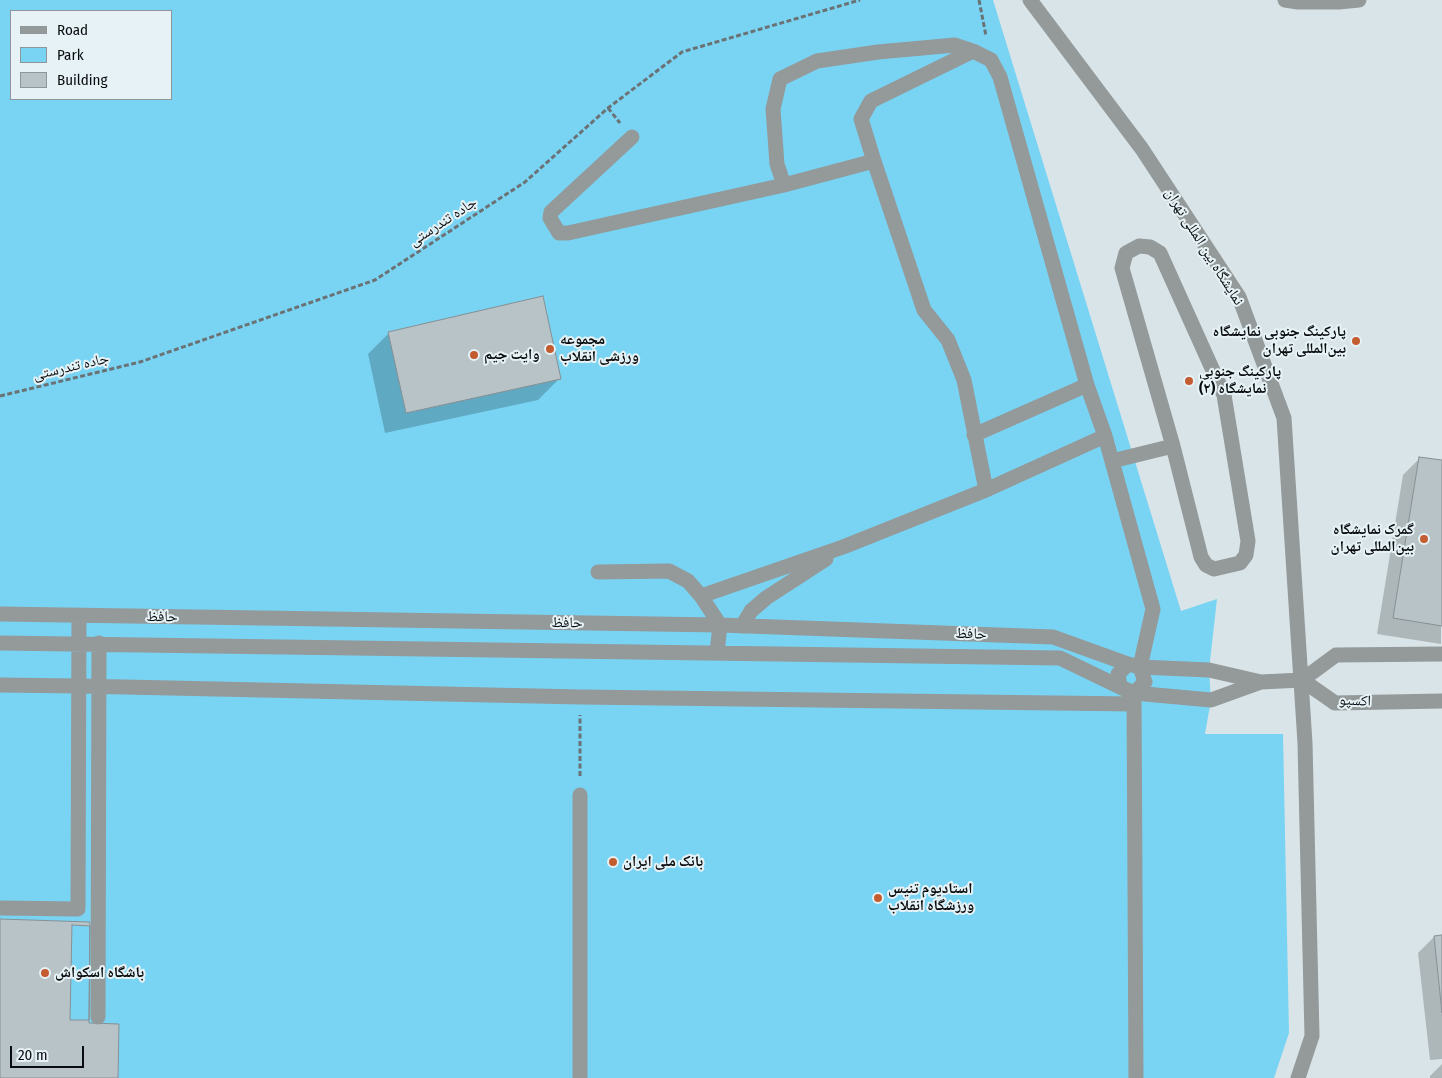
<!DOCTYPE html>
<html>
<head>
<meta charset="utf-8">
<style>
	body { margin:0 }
	#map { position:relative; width:1442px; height:1078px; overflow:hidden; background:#d9e4e8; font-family:"Fira Sans Condensed",sans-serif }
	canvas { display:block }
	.legend { position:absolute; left:10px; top:10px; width:162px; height:90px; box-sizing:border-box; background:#e6f2f6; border:1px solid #8e9699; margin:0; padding:6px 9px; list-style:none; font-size:15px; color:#090c0e }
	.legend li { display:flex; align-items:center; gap:10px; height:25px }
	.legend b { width:25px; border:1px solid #8e9699 }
	.scale { position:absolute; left:10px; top:1046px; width:74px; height:22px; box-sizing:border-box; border:2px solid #090c0e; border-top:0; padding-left:6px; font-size:15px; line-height:18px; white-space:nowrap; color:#090c0e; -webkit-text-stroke:4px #e6f2f6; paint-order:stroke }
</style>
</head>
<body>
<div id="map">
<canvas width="1442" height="1078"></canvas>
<ul class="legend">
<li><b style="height:6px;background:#94999a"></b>Road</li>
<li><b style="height:14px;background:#79d4f3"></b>Park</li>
<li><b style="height:14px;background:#b8c3c7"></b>Building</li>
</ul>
<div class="scale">20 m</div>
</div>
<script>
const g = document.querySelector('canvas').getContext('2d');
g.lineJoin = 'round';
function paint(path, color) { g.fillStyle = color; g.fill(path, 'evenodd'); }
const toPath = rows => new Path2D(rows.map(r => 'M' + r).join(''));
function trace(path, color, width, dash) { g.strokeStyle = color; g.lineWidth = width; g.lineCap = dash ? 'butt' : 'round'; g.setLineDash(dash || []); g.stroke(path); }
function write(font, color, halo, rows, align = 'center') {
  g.font = font + ' "Fira Sans Condensed","Noto Naskh Arabic",sans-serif'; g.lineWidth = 4; g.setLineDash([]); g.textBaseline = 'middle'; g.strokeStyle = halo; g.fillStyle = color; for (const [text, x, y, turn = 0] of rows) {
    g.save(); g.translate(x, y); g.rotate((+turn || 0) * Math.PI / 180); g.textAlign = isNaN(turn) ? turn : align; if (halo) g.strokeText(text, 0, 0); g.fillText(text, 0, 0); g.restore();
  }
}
paint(toPath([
	[0,0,993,0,1181,611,1217,599,1209,670,1211,700,1205,734,1283,734,1289,1033,1274,1078,0,1078],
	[11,11,171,11,171,99,11,99]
]), '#79d4f3');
paint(toPath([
	[389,333,559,379,538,400,385,433,368,354],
	[1420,458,1442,461,1441,644,1377,634,1403,475],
	[1442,936,1442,1059,1430,1060,1418,953,1434,937],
	[1442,1064,1442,1078,1430,1078,1430,1076]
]), '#0003');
const building = toPath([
	[543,296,561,379,406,413,388,332,543,296],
	[1419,457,1442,460,1442,626,1393,618,1419,457],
	[0,919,90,922,89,1023,119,1024,118,1078,0,1078,0,919],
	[72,925,90,926,89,1020,70,1020,72,925],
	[1442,935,1442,1013,1434,936,1442,935]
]);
paint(building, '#b8c3c7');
trace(building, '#869094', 1);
trace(toPath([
	[979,0,986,36],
	[608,108,620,123],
	[0,396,140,362,375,280,525,182,608,108,682,52,860,0],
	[580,776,580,715]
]), '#6b7275', 3, [5, 2.5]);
trace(toPath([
	[1030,0,1142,149,1239,297,1284,418,1305,743,1312,1036,1298,1078],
	[1285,0,1298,2,1339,2,1359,0],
	[632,137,551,212,550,218,559,233,568,233,784,185],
	[874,161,861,119,871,101,973,51],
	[1139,246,1150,247,1160,253,1224,395,1248,541,1246,555,1240,563,1214,569,1206,565,1201,557,1173,446,1122,268,1126,253,1139,246],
	[974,435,1087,385],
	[1112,461,1173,446],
	[986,490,1105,436],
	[598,572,669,571,688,581,701,596,720,625,717,653],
	[701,596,843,547,986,490,964,380,948,340,924,310,874,161,784,185,777,164,773,109,780,79,817,61,878,52,955,45,973,51,991,60,1000,77,1087,385,1105,436,1153,609,1140,667,1209,670,1261,682,1302,680],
	[0,614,720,625,1053,637,1128,664],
	[742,626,751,611,766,598,826,559],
	[0,643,1060,658,1120,687],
	[1128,664,1140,667,1145,682,1134,693,1120,687,1118,674,1128,664],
	[1302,680,1336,655,1442,654],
	[1302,680,1335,703,1442,701],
	[0,685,79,686,581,697,1134,704],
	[0,908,78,909,79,615],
	[98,1017,99,643],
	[580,1078,580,795],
	[1136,1078,1134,693,1211,700,1261,682]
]), '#94999a', 15);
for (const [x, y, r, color] of [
	[1356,341,5,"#c35c2f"],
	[550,349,5,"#c35c2f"],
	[474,355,5,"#c35c2f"],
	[1189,381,5,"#c35c2f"],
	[1424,539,5,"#c35c2f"],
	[613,862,5,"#c35c2f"],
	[878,898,5,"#c35c2f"],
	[45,973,5,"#c35c2f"]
]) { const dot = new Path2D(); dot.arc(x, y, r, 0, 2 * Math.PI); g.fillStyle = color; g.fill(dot); trace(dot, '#e6f2f6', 2); }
write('15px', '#090c0e', '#e6f2f6', [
	["جاده تندرستی",443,222,-33],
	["نمایشگاه بین المللی تهران",1204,247,58],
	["جاده تندرستی",71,367,-13],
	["حافظ",162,617,1],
	["حافظ",567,623,1],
	["حافظ",971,634,2],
	["اکسپو",1355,701,2]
]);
write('bold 15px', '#090c0e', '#e6f2f6', [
	["پارکینگ جنوبی نمایشگاه",1346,332,"right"],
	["بین‌المللی تهران",1346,349,"right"],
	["مجموعه",560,340],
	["ورزشی انقلاب",560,357],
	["وایت جیم",484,355],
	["پارکینگ جنوبی",1199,372],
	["نمایشگاه (۲)",1199,389],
	["گمرک نمایشگاه",1414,530,"right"],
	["بین‌المللی تهران",1414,547,"right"],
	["بانک ملی ایران",623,862],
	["استادیوم تنیس",888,889],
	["ورزشگاه انقلاب",888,906],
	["باشگاه اسکواش",55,973]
], 'left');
</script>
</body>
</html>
